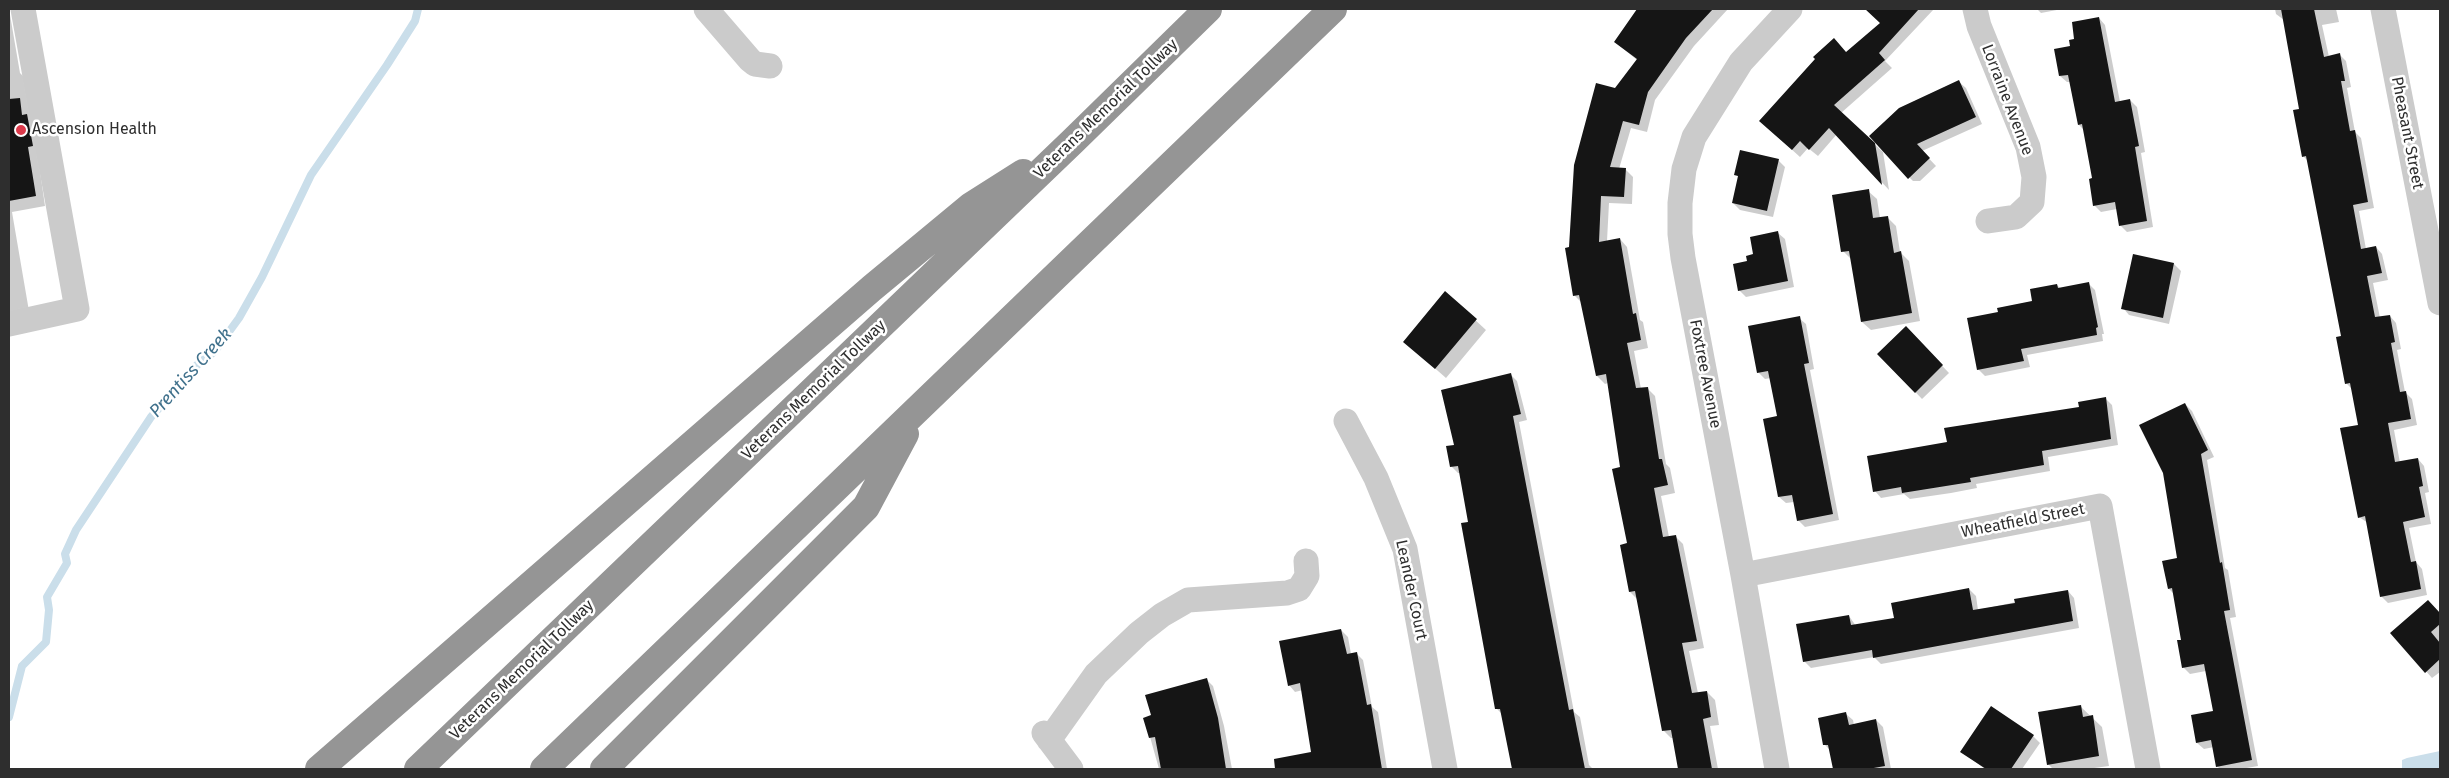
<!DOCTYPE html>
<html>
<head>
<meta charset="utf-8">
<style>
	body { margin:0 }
	#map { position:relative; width:2449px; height:778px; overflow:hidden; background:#fff; font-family:"Fira Sans",sans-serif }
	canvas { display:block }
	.frame { position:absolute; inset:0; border:10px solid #2e2e2e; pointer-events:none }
</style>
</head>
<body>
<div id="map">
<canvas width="2449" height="778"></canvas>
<div class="frame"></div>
</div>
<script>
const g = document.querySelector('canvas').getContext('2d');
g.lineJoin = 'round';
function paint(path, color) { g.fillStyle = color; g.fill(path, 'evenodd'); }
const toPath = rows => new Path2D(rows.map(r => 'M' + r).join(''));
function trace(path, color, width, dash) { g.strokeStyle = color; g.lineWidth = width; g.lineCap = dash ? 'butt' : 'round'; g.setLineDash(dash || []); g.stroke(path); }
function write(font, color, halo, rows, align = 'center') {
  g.font = font + ' "Fira Sans",sans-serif'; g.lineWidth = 5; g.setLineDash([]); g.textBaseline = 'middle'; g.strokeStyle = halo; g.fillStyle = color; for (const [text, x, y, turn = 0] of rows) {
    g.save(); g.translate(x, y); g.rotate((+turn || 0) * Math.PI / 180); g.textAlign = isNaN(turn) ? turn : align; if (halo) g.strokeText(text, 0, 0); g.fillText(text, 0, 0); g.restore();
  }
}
paint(toPath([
	[2440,751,2440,769,2402,769,2402,760,2407,758]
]), '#cadeea');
paint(toPath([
	[9,9,20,73,27,80,45,206,12,212,30,317,9,322],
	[1639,9,1649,9,1656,14,1660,9,1728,9,1694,46,1655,100,1647,132,1631,128,1619,169,1625,169,1633,177,1632,204,1609,203,1607,241,1620,239,1627,247,1640,320,1643,322,1648,348,1634,351,1641,389,1647,388,1655,396,1666,464,1670,468,1675,493,1661,496,1669,537,1675,536,1683,544,1704,648,1689,651,1698,693,1707,692,1715,700,1719,725,1710,726,1718,769,1721,769,1679,769,1674,738,1671,738,1664,731,1638,600,1630,592,1622,546,1629,544,1622,468,1608,383,1605,384,1597,376,1583,304,1574,295,1570,248,1616,89,1637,60,1615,42],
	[1867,9,1934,9,1885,61,1892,68,1841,113,1883,152,1889,190,1837,134,1818,156,1808,148,1800,157,1769,129,1882,23],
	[2037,9,2062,9,2041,13],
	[2275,9,2336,9,2339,22,2322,25,2329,57,2340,55,2346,61,2351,87,2347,88,2355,132,2361,138,2374,208,2359,211,2366,249,2376,247,2382,254,2388,280,2373,283,2380,318,2390,316,2396,323,2401,349,2397,350,2405,392,2412,399,2417,425,2394,430,2400,463,2418,459,2424,466,2429,492,2425,493,2431,524,2409,528,2416,562,2422,569,2427,595,2388,603,2381,596,2368,523,2359,517,2360,426,2353,390,2346,383,2342,337,2308,161,2303,156,2300,110,2284,20,2276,14],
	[2099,18,2105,25,2120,102,2130,100,2137,107,2145,152,2141,153,2153,227,2127,232,2120,225,2117,209,2101,212,2094,205,2094,179,2084,130,2079,125,2070,82,2067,82,2060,76,2076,40],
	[1959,82,1966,88,1982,124,1922,151,1936,166,1920,181,1913,181,1906,174,1900,109],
	[1778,160,1785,167,1773,217,1740,210,1733,203,1739,177,1736,174],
	[1868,191,1877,199,1880,218,1887,217,1896,226,1900,252,1909,261,1920,321,1871,330,1862,322,1852,260,1843,251],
	[1778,233,1785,239,1794,287,1746,297,1739,290,1749,262],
	[2134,255,2174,264,2181,271,2169,324,2129,315,2123,308],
	[2089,284,2095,290,2104,334,2102,334,2103,341,2027,355,2030,367,1985,376,1978,369,1999,313,2034,302,2057,285,2061,289],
	[1446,293,1486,330,1446,378,1405,342],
	[1799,318,1806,324,1814,369,1810,370,1839,520,1805,527,1798,520,1794,502,1786,503,1779,497,1779,417,1771,378,1765,379,1758,372],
	[1906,328,1949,373,1922,399,1879,354],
	[1510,374,1517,381,1527,420,1519,422,1574,712,1580,717,1589,765,1593,769,1513,769,1502,714,1497,709,1461,473,1458,473,1451,466,1455,446],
	[2105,398,2112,405,2118,445,2048,457,2050,471,1976,484,1977,488,1951,493,1910,499,1904,494,1881,498,1875,491,1948,443,2080,408],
	[2185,404,2192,411,2214,457,2207,460,2225,568,2228,570,2236,617,2230,618,2258,766,2241,769,2220,769,2217,766,2214,747,2204,749,2197,743,2214,712,2206,671,2190,674,2183,667,2182,641,2174,594,2169,589,2179,559],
	[1969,589,1976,596,1978,610,2068,591,2074,598,2079,628,1881,664,1874,657,1811,668,1804,661,1849,616,1856,626,1895,619],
	[2435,608,2440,614,2440,672,2432,678,2392,633],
	[1341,630,1348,637,1351,654,1356,653,1363,660,1372,707,1378,712,1387,769,1309,769,1306,755,1313,753,1303,690,1295,692,1289,685],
	[1206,679,1213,686,1224,726,1232,769,1159,769,1145,719,1153,716],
	[2080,706,2102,727,2109,766,2087,769,2053,769,2048,764],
	[1846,714,1853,720,1854,725,1876,720,1883,727,1891,769,1834,769,1830,750,1825,745],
	[2033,736,2040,743,2022,769,1985,769,1962,752]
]), '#0003');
trace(toPath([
	[9,717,22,666,46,642,49,610,47,597,67,563,65,554,76,530,151,417,197,365,215,351,239,318,262,277,311,175,387,65,415,21,418,9]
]), '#cadeea', 8);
paint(toPath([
	[1637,9,1713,9,1686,38,1648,92,1639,125,1623,121,1610,167,1626,168,1624,197,1601,196,1599,242,1620,238,1633,314,1636,313,1641,340,1627,343,1636,388,1648,387,1659,459,1662,459,1668,485,1654,488,1663,537,1676,535,1697,641,1682,643,1692,693,1707,691,1711,717,1703,719,1712,769,1678,769,1671,730,1662,731,1635,591,1629,592,1620,545,1627,543,1612,469,1620,467,1606,374,1596,376,1579,295,1573,296,1565,248,1569,247,1574,165,1596,83,1615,88,1637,59,1614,42],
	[1865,9,1919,9,1879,53,1885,60,1834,105,1875,143,1882,185,1829,128,1809,150,1800,141,1792,150,1759,121,1815,59,1813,57,1834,38,1846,52,1880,23],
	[2281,9,2314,9,2324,57,2340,53,2345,81,2341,81,2350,131,2355,130,2368,202,2353,205,2361,249,2376,246,2382,273,2367,276,2375,317,2390,315,2395,342,2391,343,2400,392,2406,391,2411,419,2388,423,2395,462,2418,458,2423,486,2419,487,2425,517,2403,522,2411,562,2416,561,2421,589,2380,597,2365,516,2358,518,2340,428,2358,425,2350,383,2345,384,2336,337,2341,336,2306,156,2302,157,2293,110,2299,109],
	[2099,17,2115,102,2130,99,2139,146,2135,147,2147,221,2119,226,2115,202,2093,206,2089,179,2092,178,2082,124,2078,125,2068,75,2059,76,2054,49,2070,46,2069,40,2074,39,2072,22],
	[1959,80,1976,117,1917,144,1930,158,1908,179,1869,136,1899,108],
	[20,98,22,115,27,114,33,146,28,147,36,196,9,201,9,99],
	[1740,150,1779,159,1767,211,1732,203,1738,176,1734,175],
	[1869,189,1873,218,1888,216,1894,253,1901,251,1912,313,1861,322,1849,251,1841,252,1832,195],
	[1778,231,1788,281,1738,291,1733,264,1747,261,1746,256,1753,254,1750,237],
	[2133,254,2174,263,2163,318,2121,309],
	[2089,282,2098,327,2096,328,2097,335,2021,349,2024,361,1977,370,1967,318,1998,312,1997,308,2032,301,2030,289,2057,284,2058,288],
	[1445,291,1477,319,1435,369,1403,342],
	[1800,316,1809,363,1804,364,1833,514,1797,521,1792,495,1778,497,1763,419,1777,416,1768,371,1757,373,1748,326],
	[1906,326,1943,365,1915,393,1877,354],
	[1511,373,1521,414,1513,416,1569,710,1573,709,1585,769,1512,769,1500,709,1495,709,1461,523,1468,522,1458,466,1450,467,1446,446,1454,445,1441,390],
	[2106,397,2111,439,2042,451,2044,465,1970,478,1971,482,1902,493,1901,487,1873,492,1867,456,1947,442,1944,428,2079,407,2078,402],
	[2185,403,2208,450,2201,454,2220,563,2222,562,2230,610,2224,611,2252,760,2216,767,2211,740,2196,743,2191,715,2213,711,2204,664,2182,668,2177,640,2181,640,2172,588,2168,589,2162,561,2177,558,2163,473,2139,425],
	[1969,588,1973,610,2015,603,2014,599,2068,590,2073,621,1873,658,1872,650,1803,662,1796,624,1849,615,1851,625,1894,618,1891,603],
	[2428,600,2440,613,2440,624,2431,632,2440,643,2440,659,2425,673,2390,633],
	[1341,629,1347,654,1357,652,1367,705,1371,704,1382,769,1275,769,1274,759,1311,752,1300,683,1288,686,1279,641],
	[1207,678,1218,718,1226,769,1161,769,1155,737,1149,738,1143,718,1151,715,1145,695],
	[2081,705,2083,717,2093,715,2099,756,2047,765,2038,712],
	[1991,706,2034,735,2011,769,1986,769,1960,752],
	[1846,712,1849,725,1876,719,1885,766,1868,769,1833,769,1828,745,1823,745,1818,718]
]), '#151515');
trace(toPath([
	[706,9,750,60,755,64,770,66],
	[1975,9,1979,26,2028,147,2034,177,2032,202,2016,217,1988,221],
	[2383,9,2440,303],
	[9,324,77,309,23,9],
	[1346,421,1376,478,1405,549,1445,769],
	[1743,575,2100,506,2148,769],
	[1044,733,1071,769],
	[1049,740,1096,674,1139,633,1162,615,1188,600,1287,593,1299,589,1307,576,1306,561],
	[1777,769,1743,575,1683,258,1680,234,1680,203,1684,169,1694,137,1741,62,1790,9]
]), '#cbcbcb', 25);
trace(toPath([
	[319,769,872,288,971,206,1023,173],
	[418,769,1073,141,1208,9],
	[544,769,1333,9],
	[604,769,866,507,905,434]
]), '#959595', 28);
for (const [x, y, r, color] of [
	[21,130,6,"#dc3a4b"]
]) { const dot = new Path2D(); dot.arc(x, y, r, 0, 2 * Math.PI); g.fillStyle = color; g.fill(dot); trace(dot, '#fff', 2); }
write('16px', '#2e2e2e', '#fff', [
	["Lorraine Avenue",2007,100,69],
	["Veterans Memorial Tollway",1106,109,-44],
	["Pheasant Street",2407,133,79],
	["Foxtree Avenue",1705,374,79],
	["Veterans Memorial Tollway",814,390,-44],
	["Wheatfield Street",2023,521,-11],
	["Leander Court",1411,590,78],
	["Veterans Memorial Tollway",522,670,-44]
]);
write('16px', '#2e2e2e', '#fff', [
	["Ascension Health",32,130]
], 'left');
write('italic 18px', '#40718c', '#fff', [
	["Prentiss Creek",191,373,-48]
]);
</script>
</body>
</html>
